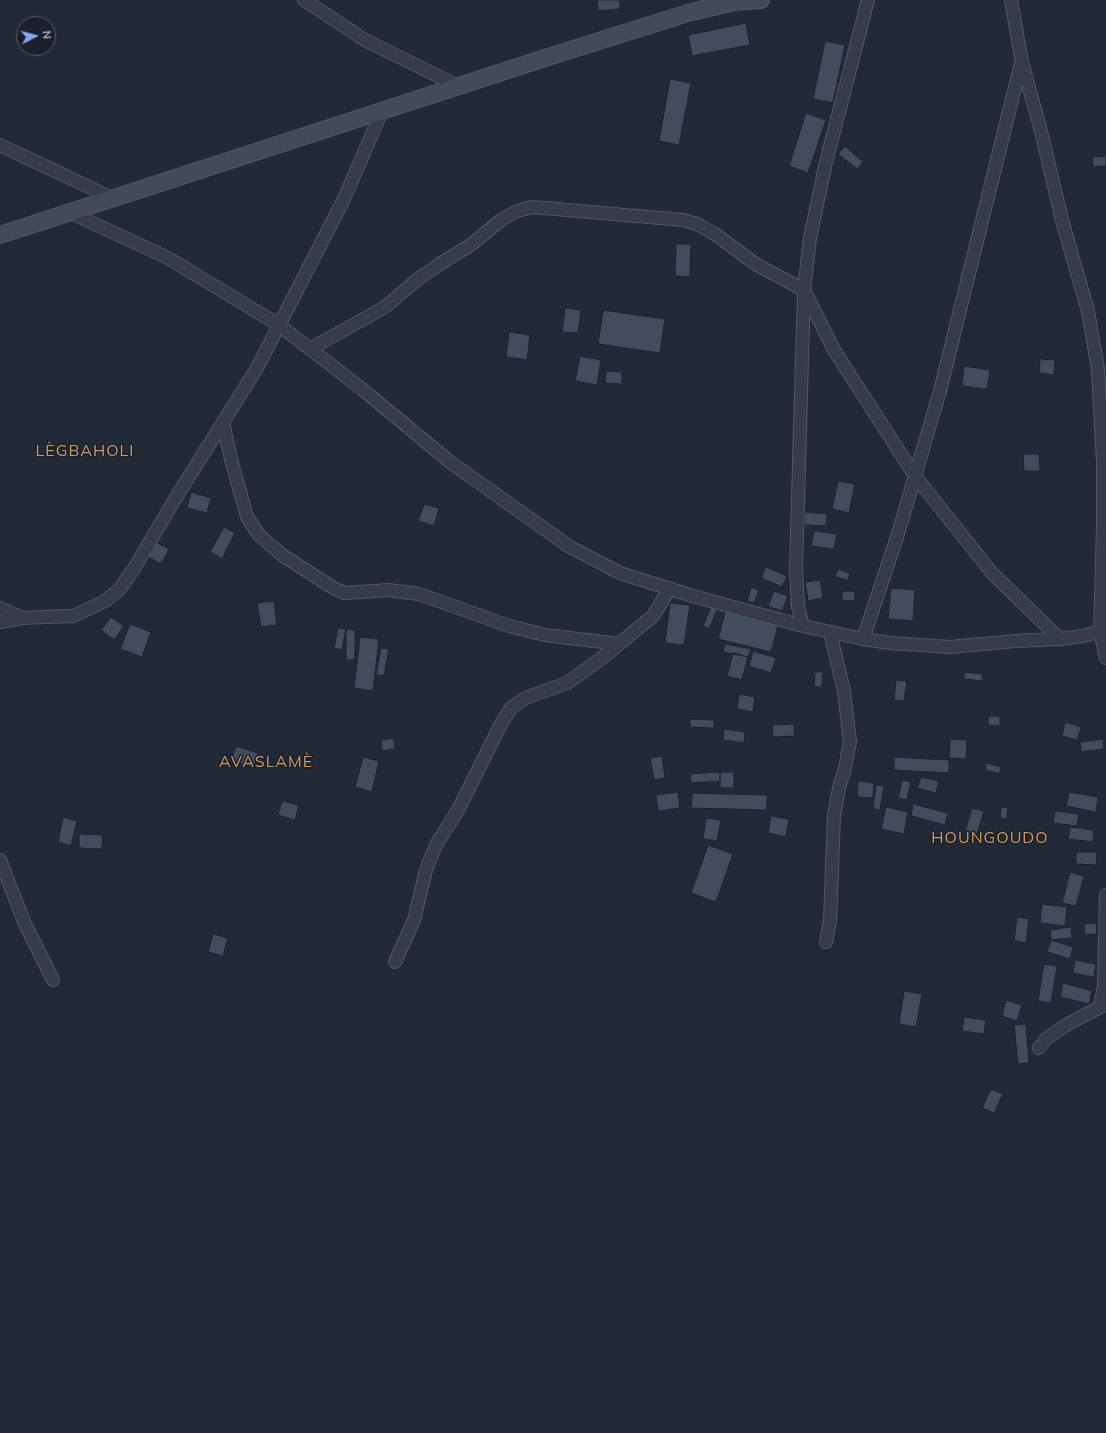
<!DOCTYPE html>
<html>
<head>
<meta charset="utf-8">
<style>
	body { margin:0 }
	#map { position:relative; width:1106px; height:1433px; overflow:hidden; background:#222937; font-family:Mulish,sans-serif }
	canvas { display:block }
	.north { position:absolute; left:16px; top:16px; width:40px; height:40px; box-sizing:border-box; background:#1b202c; border:1px solid #575c69; border-radius:50%; rotate:84deg; font-size:11px; font-weight:700; line-height:16px; text-align:center; color:#b0b6c4 }
	.north::after { content:''; display:block; margin:auto; width:14px; height:18px; background:#89a7f0; clip-path:polygon(50% 0,100% 100%,50% 72%,0 100%) }
</style>
</head>
<body>
<div id="map">
<canvas width="1106" height="1433"></canvas>
<div class="north">N</div>
</div>
<script>
const g = document.querySelector('canvas').getContext('2d');
g.lineJoin = 'round';
function paint(path, color) { g.fillStyle = color; g.fill(path, 'evenodd'); }
const toPath = rows => new Path2D(rows.map(r => 'M' + r).join(''));
function trace(path, color, width, dash) { g.strokeStyle = color; g.lineWidth = width; g.lineCap = dash ? 'butt' : 'round'; g.setLineDash(dash || []); g.stroke(path); }
function write(font, color, halo, rows, align = 'center') {
  g.font = font + ' Mulish,sans-serif'; g.lineWidth = 3; g.setLineDash([]); g.textBaseline = 'middle'; g.strokeStyle = halo; g.fillStyle = color; for (const [text, x, y, turn = 0] of rows) {
    g.save(); g.translate(x, y); g.rotate((+turn || 0) * Math.PI / 180); g.textAlign = isNaN(turn) ? turn : align; if (halo) g.strokeText(text, 0, 0); g.fillText(text, 0, 0); g.restore();
  }
}
const building = toPath([
	[597,0,620,0,620,9,598,11,597,0],
	[746,23,750,45,692,56,688,35,746,23],
	[825,41,845,45,833,103,813,99,825,41],
	[670,79,691,83,679,145,659,141,670,79],
	[806,113,826,120,808,173,789,166,806,113],
	[845,146,863,162,857,169,838,154,845,146],
	[1106,156,1106,166,1093,167,1092,157,1106,156],
	[676,244,691,244,690,277,675,276,676,244],
	[565,308,581,310,578,333,562,332,565,308],
	[603,310,665,319,660,353,598,344,603,310],
	[509,332,530,335,527,360,506,357,509,332],
	[580,356,601,360,597,385,575,381,580,356],
	[1040,359,1055,360,1054,375,1039,373,1040,359],
	[964,366,990,370,987,389,962,386,964,366],
	[606,371,622,372,622,384,605,383,606,371],
	[1023,454,1039,454,1040,471,1024,471,1023,454],
	[838,481,855,484,849,513,832,509,838,481],
	[191,492,211,498,207,513,187,508,191,492],
	[424,504,439,508,434,526,418,521,424,504],
	[805,512,827,514,826,526,804,525,805,512],
	[224,527,235,533,222,559,210,552,224,527],
	[814,531,837,534,834,549,811,546,814,531],
	[154,541,169,549,161,564,146,556,154,541],
	[766,567,787,576,782,587,761,578,766,567],
	[838,569,850,573,848,580,835,577,838,569],
	[820,580,823,598,808,601,805,582,820,580],
	[751,587,759,590,754,603,747,601,751,587],
	[891,588,915,590,913,621,888,619,891,588],
	[774,591,788,596,782,611,768,606,774,591],
	[842,591,855,591,855,601,842,600,842,591],
	[274,601,277,625,261,627,257,603,274,601],
	[670,603,690,605,684,645,665,643,670,603],
	[711,607,717,610,709,629,703,626,711,607],
	[726,609,779,622,771,652,718,639,726,609],
	[111,617,124,626,114,640,101,630,111,617],
	[130,624,151,632,142,657,120,649,130,624],
	[338,628,346,629,342,650,334,648,338,628],
	[346,629,355,630,355,660,346,660,346,629],
	[360,637,379,639,373,691,354,688,360,637],
	[725,644,751,649,748,657,723,652,725,644],
	[381,648,389,649,384,676,376,675,381,648],
	[753,651,776,658,771,673,749,666,753,651],
	[733,653,748,657,742,680,727,676,733,653],
	[815,672,823,672,822,687,814,687,815,672],
	[964,672,983,674,982,681,964,679,964,672],
	[896,680,907,681,904,701,894,700,896,680],
	[739,694,755,697,753,712,737,709,739,694],
	[988,716,1000,716,1000,726,988,725,988,716],
	[690,719,714,720,714,728,690,727,690,719],
	[1065,722,1081,727,1077,740,1062,736,1065,722],
	[794,724,795,736,773,737,772,725,794,724],
	[724,729,745,732,744,743,723,740,724,729],
	[394,738,395,749,382,751,381,740,394,738],
	[950,739,967,740,966,759,949,758,950,739],
	[1103,739,1104,749,1081,752,1080,742,1103,739],
	[236,746,258,753,254,767,231,760,236,746],
	[662,756,665,778,654,780,650,758,662,756],
	[363,757,379,761,372,792,355,787,363,757],
	[894,757,949,760,949,773,894,770,894,757],
	[986,763,1001,767,999,774,985,770,986,763],
	[720,772,720,781,691,783,690,774,720,772],
	[720,772,734,772,734,788,720,788,720,772],
	[921,777,939,781,936,793,917,788,921,777],
	[902,780,911,782,907,800,898,798,902,780],
	[858,781,874,783,873,798,857,797,858,781],
	[876,785,884,786,880,810,873,809,876,785],
	[678,792,680,808,658,811,656,795,678,792],
	[1069,792,1098,797,1096,812,1066,806,1069,792],
	[692,793,767,795,767,810,691,808,692,793],
	[282,801,299,805,295,820,278,815,282,801],
	[913,804,948,813,945,825,911,816,913,804],
	[886,807,908,812,904,834,881,829,886,807],
	[1001,807,1008,808,1007,819,1000,818,1001,807],
	[972,808,984,811,977,834,965,831,972,808],
	[1055,811,1079,814,1077,826,1053,823,1055,811],
	[771,816,789,819,786,837,768,833,771,816],
	[63,817,77,821,71,846,58,842,63,817],
	[706,818,721,820,717,841,703,839,706,818],
	[1070,827,1094,830,1093,842,1068,839,1070,827],
	[79,834,103,835,102,849,79,848,79,834],
	[708,845,733,854,716,902,691,893,708,845],
	[1076,852,1097,852,1096,865,1076,864,1076,852],
	[1070,872,1084,876,1076,906,1062,903,1070,872],
	[1042,904,1067,907,1065,926,1040,923,1042,904],
	[1017,917,1029,919,1026,943,1014,941,1017,917],
	[1096,923,1097,934,1085,935,1084,924,1096,923],
	[1071,927,1072,938,1051,940,1050,930,1071,927],
	[213,934,228,938,223,956,208,952,213,934],
	[1051,940,1073,947,1070,959,1047,952,1051,940],
	[1075,960,1096,964,1094,977,1073,973,1075,960],
	[1044,964,1057,966,1051,1003,1038,1001,1044,964],
	[1063,983,1092,991,1089,1004,1060,997,1063,983],
	[904,991,922,994,916,1027,899,1024,904,991],
	[1006,1000,1022,1005,1017,1021,1002,1016,1006,1000],
	[964,1017,986,1020,984,1034,962,1031,964,1017],
	[1026,1024,1029,1063,1018,1064,1014,1025,1026,1024],
	[991,1089,1003,1094,994,1113,982,1108,991,1089]
]);
paint(building, '#434c5c');
trace(building, '#1d222e', 1);
const street = toPath([
	[304,0,365,40,458,86],
	[1011,0,1022,62,1041,131,1062,220,1088,311,1098,369,1103,462,1103,524,1100,632,1106,658],
	[0,145,112,198],
	[69,212,168,258,279,325,362,389,450,462,570,547,620,573,696,597,803,626,863,639,890,643,950,647,1015,641,1060,639,1083,636,1106,630],
	[310,349,385,307,418,279,440,264,472,244,501,220,517,211,532,207,683,220,697,224,715,234,757,265,804,290,834,350,915,476,993,574,1060,639],
	[223,423,231,459,247,517,259,535,282,555,335,589,345,593,388,590,419,594,509,626,545,635,619,644],
	[0,608,22,618],
	[0,622,22,618,73,616,105,601,119,590,135,567,175,499,257,368,344,199,382,111],
	[803,626,798,607,796,568,804,290,810,238,826,162,868,0],
	[863,639,897,537,940,391,1021,63],
	[0,860,25,924,53,980],
	[826,942,830,920,834,816,839,788,845,768,850,742,844,691,830,632],
	[395,962,414,920,426,870,436,845,458,810,501,724,511,708,525,698,567,683,602,658,653,616,670,588],
	[1100,1006,1104,987,1106,895],
	[1039,1048,1047,1038,1068,1024,1106,1004]
]);
const secondary = toPath([
	[0,235,545,58,688,13,734,2,761,0]
]);
trace(street, '#535965', 14);
trace(secondary, '#535965', 18);
trace(street, '#363b47', 12);
trace(secondary, '#444a5a', 16);
g.letterSpacing = '1px';
write('16px', '#cc9a63', '#1b202c', [
	["LÈGBAHOLI",85,451],
	["AVASLAMÈ",266,762],
	["HOUNGOUDO",990,838]
]);
g.letterSpacing = '0px';
</script>
</body>
</html>
